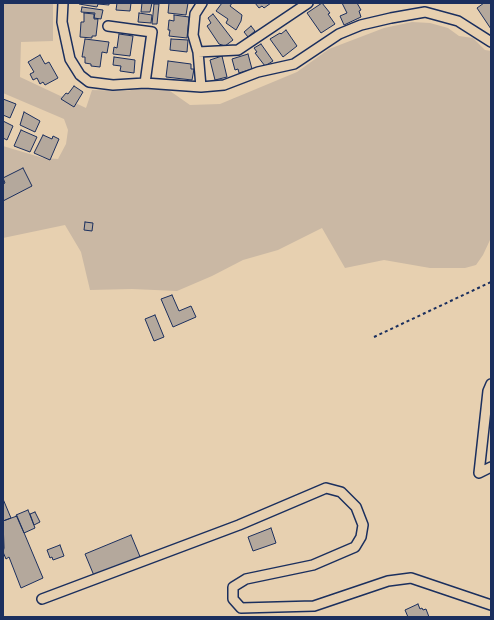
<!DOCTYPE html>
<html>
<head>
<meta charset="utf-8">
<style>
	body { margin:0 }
	#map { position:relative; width:494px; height:620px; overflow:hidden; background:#e7d0b0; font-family:"Balsamiq Sans",sans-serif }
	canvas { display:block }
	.frame { position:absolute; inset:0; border:4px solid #1b2f5e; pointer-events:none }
</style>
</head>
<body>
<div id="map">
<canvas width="494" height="620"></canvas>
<div class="frame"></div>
</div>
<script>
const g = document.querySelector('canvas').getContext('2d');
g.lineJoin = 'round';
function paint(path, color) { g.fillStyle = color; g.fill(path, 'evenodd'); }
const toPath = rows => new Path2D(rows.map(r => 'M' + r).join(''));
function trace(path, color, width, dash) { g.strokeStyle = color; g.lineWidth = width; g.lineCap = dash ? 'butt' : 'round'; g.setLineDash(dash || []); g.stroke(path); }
paint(toPath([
	[3,3,53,3,53,41,21,42,20,77,86,108,92,90,127,91,160,84,190,105,220,104,297,72,329,49,384,28,412,22,430,23,448,28,459,36,473,38,485,50,491,51,491,233,490,240,483,255,476,265,465,268,430,268,384,260,345,268,322,228,278,250,243,260,212,276,177,291,132,289,90,290,81,252,65,225,3,238,3,146,43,158,58,159,66,144,68,130,64,119,3,93]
]), '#cab8a4');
const building = toPath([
	[79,3,109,3,109,5,98,4,97,7,79,4,79,3],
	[117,3,131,3,130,11,116,10,117,3],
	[142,3,152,3,150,12,141,12,142,3],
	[169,3,188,3,186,15,168,13,169,3],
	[222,3,232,3,230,6,242,15,241,21,236,30,226,23,228,19,216,11,222,3],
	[255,3,271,3,264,8,262,6,259,8,255,3],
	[322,3,330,13,328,14,335,24,321,33,307,13,322,3],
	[342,3,357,3,361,10,359,11,361,17,344,25,340,16,347,13,342,3],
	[484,3,491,3,491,29,477,8,484,3],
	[154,4,159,4,157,24,152,24,154,4],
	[82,7,103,10,101,19,94,18,95,13,81,12,82,7],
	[84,13,94,14,94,19,98,19,96,36,92,36,92,38,80,37,81,22,84,22,84,13],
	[139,13,152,15,151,23,138,22,139,13],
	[213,14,233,40,225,46,219,44,207,26,211,23,208,18,213,14],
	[174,15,189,17,187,38,169,36,170,30,168,30,169,20,174,21,174,15],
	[251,26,255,31,248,37,244,32,251,26],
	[286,30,297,46,283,57,270,39,280,33,281,34,286,30],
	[119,34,133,36,130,56,113,54,114,47,117,48,119,34],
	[85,39,109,42,107,53,102,52,100,67,91,66,91,64,85,63,85,57,82,57,85,39],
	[171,39,188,40,187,52,170,50,171,39],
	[261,44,273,61,265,66,255,53,257,52,254,48,261,44],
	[248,54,252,69,239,73,238,69,235,70,232,59,248,54],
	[40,55,45,64,49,62,58,78,45,85,43,82,40,84,37,78,33,80,30,74,34,72,28,62,40,55],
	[222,56,227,77,215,80,210,60,222,56],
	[114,57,135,60,134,73,120,71,121,66,113,65,114,57],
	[168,61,191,64,191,69,194,69,192,80,166,77,168,61],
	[74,86,83,92,74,107,61,99,66,93,68,94,74,86],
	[3,99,16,104,10,118,3,115,3,99],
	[24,112,40,121,35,132,20,125,24,112],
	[3,121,13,126,7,140,3,138,3,121],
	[21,130,37,137,30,152,14,146,21,130],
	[43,135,52,139,53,136,59,139,50,160,34,153,43,135],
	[23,168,32,186,3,201,3,184,5,183,3,178,23,168],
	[85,222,93,223,92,231,84,230,85,222],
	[172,295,179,311,191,306,196,317,173,327,161,299,172,295],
	[155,315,164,337,154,341,145,319,155,315],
	[3,499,11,518,3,521,3,499],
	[28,510,35,528,24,533,16,515,28,510],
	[35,512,40,522,34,525,30,514,35,512],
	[17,516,43,578,21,588,9,557,6,559,3,552,4,548,3,521,17,516],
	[271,528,276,543,253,551,248,537,271,528],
	[131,535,141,559,95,578,85,554,131,535],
	[60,545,64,556,53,560,52,557,50,558,47,550,60,545],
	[418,604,420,609,422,608,423,610,426,609,429,617,408,617,405,610,418,604]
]);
paint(building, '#b4a89c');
trace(building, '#1b2f5e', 1);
const street = toPath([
	[63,3,62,22,70,59,80,75,89,82,113,85,145,83,201,87,224,85,258,72,294,64,339,34,361,25,391,18,425,12,458,21,491,42],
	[108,26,152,32,145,83],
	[198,52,238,50,308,3],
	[201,87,198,52,193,35,195,14,202,3],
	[491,384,488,391,479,473,491,467],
	[42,599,239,525,326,488,341,492,356,507,363,525,361,537,355,547,313,565,246,579,233,587,233,599,241,608,314,606,388,581,411,578,491,605]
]);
trace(street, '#1b2f5e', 12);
trace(toPath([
	[374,337,491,282]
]), '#1b2f5e', 2, [3, 3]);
trace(street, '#e7d0b0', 9);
</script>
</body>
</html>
